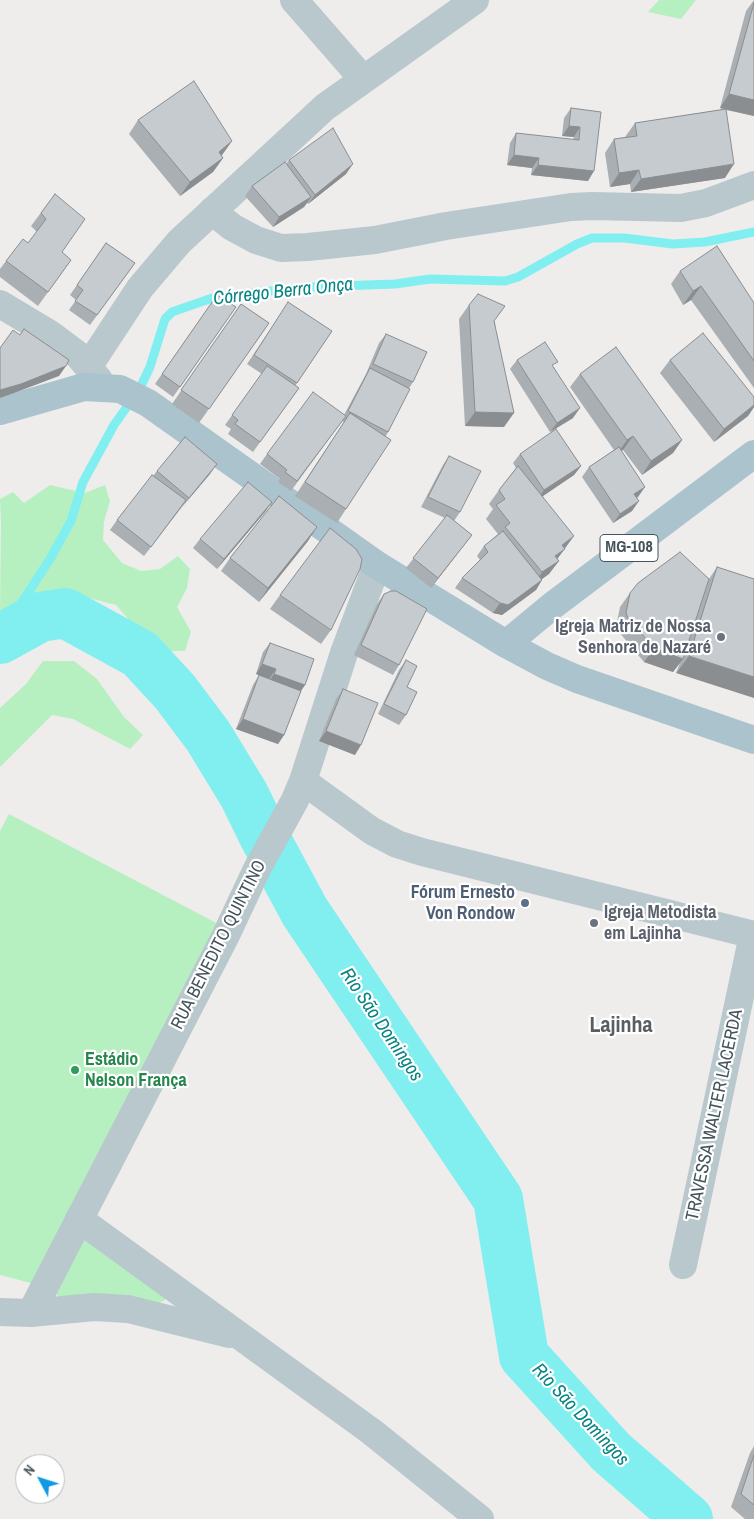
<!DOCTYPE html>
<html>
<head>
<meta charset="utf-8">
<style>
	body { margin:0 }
	#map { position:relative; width:754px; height:1519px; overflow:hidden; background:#efecec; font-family:"Archivo Narrow",sans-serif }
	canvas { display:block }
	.north { position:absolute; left:15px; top:1454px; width:50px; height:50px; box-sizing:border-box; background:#fff; border:1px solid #b4bbbd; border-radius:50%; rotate:310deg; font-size:14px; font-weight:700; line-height:20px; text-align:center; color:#44545a }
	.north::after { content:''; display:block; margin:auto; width:18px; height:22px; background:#109ae4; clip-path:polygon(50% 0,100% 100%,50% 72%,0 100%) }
</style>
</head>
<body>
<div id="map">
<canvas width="754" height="1519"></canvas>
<div class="north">N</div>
</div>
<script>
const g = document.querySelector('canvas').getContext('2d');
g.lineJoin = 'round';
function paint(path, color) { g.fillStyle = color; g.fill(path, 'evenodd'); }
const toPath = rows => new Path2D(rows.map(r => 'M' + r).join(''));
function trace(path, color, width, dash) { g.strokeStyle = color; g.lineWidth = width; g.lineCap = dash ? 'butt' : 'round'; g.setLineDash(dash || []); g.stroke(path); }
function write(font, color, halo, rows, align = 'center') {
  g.font = font + ' "Archivo Narrow",sans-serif'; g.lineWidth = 4.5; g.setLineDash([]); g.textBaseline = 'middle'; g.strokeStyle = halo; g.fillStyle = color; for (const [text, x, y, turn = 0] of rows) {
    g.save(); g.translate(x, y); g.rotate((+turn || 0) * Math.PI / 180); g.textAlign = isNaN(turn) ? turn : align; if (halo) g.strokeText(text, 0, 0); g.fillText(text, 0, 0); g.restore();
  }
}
paint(toPath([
	[659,0,696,0,681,19,648,12],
	[50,485,85,493,105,485,110,501,104,521,103,540,122,563,141,571,160,569,178,556,190,569,187,588,177,607,191,632,185,651,156,651,116,605,66,592,6,610,0,613,1,523,0,499,13,492,24,503],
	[43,661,74,661,97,679,124,717,143,735,130,749,73,719,52,715,0,767,0,708,26,684],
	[9,814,222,926,42,1286,0,1275,0,831],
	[84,1235,166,1293,165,1300,159,1303,60,1299,55,1293]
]), '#b6f0c0');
trace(toPath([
	[0,636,50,559,71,521,83,482,114,425,139,390,150,367,165,319,172,312,215,297,310,287,395,284,430,279,505,281,518,277,577,244,592,238,624,238,673,244,705,242,754,232]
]), '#81efef', 9);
trace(toPath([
	[0,639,40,617,65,613,140,654,175,692,208,736,244,795,264,836,305,912,498,1199,524,1356,611,1452,688,1519]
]), '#81efef', 50);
trace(toPath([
	[294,0,363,79],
	[212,211,232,227,256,240,281,248,308,247,375,240,446,226,571,207,592,206,681,208,706,203,754,185],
	[0,304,50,334,78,355,99,380],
	[88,367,140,288,179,242,325,107,475,0],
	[303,781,372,831,397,844,422,852,754,935],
	[79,1219,372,1432,480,1519],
	[683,1265,753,935],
	[0,1312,31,1313,94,1307,128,1309,229,1334],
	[31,1313,226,935,257,869,295,800,303,781,344,653,377,565]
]), '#b9c8cc', 28);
trace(toPath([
	[0,411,84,387,120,389,148,403,377,565,506,644,547,666,577,679,754,740],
	[506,644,552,606,754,454]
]), '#aac3cd', 28);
paint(toPath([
	[754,0,754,116,726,110,725,178,631,192,630,184,610,187,605,153,614,139,625,137,635,123,725,109,720,108,746,11],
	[571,108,601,112,588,181,531,175,532,168,507,165,510,143,516,133,573,140,574,137,562,136,564,118],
	[138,120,232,141,221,156,223,158,213,172,180,196,129,134],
	[289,160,346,174,308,204,307,203,304,207,273,227,245,196,252,186,286,164],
	[55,194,62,252,71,260,38,306,0,277,0,269,6,261,28,243,37,232,31,226],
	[106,243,135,263,90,325,69,310,76,300,70,295],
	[680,271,754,303,754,388,691,300,683,305,671,284],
	[217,295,236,307,173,397,155,384],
	[241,304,269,323,199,423,172,404],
	[469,305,495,322,504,427,465,426,459,319],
	[282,312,332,331,295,386,299,388,253,452,228,434,231,429,225,425,262,374,247,364],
	[386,334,413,382,409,388,388,432,346,509,337,523,295,496,344,422,342,421,291,491,278,482,280,479,260,464,267,454,344,415,366,374,379,343],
	[517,360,554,367,573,418,550,432,510,369],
	[670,360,754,397,754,407,748,416,714,442,660,373],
	[580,374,682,440,673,453,642,475,623,450,621,451,638,497,636,498,632,511,613,523,582,477,589,467,614,450,570,387],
	[520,454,581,466,574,475,543,496,564,550,557,559,549,574,542,579,536,590,502,615,493,613,455,588,462,578,480,560,477,556,484,546,498,534,486,519,493,509,489,504,499,490,516,468,513,463],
	[449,456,460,512,454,521,472,535,431,588,406,568,445,518,421,507,443,465],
	[157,471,210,474,182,507,144,556,110,530,117,520],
	[272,502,265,512,217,569,193,548,200,539],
	[308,541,259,602,221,571,230,558],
	[717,567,754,579,676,673,680,663,673,672,644,662,619,632,616,627,620,607,630,593,709,579],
	[384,594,399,665,393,675,354,655,377,604],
	[280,595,331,630,321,644,270,609],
	[270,643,305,685,301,691,284,735,278,744,236,729,253,685,259,675,256,674,263,652],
	[406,660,406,715,399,725,378,714,399,670],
	[343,689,355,755,319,741,336,699],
	[754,1446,754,1519,745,1519,731,1507,750,1453]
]), '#a9afb2');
paint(toPath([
	[729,94,754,100,754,116,720,108],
	[569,126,580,127,574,137,562,136],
	[232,141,222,155,209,166,219,152],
	[514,155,539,158,532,168,507,165],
	[223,158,213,172,180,196,190,182],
	[353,164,346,174,308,204,315,195],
	[734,164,725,178,631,192,641,179],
	[538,165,594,171,588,181,531,175],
	[639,170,630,184,610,187,619,173],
	[311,197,304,207,273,227,279,217],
	[701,286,691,300,683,305,693,291],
	[66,366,59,376,14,393,0,398,0,390],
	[754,405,754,407,748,416,714,442,724,429],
	[580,408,573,418,550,432,557,423],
	[475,412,514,413,504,427,465,426],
	[633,436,623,450,617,454,627,440],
	[682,440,673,453,642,475,651,461],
	[217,464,210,474,182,507,189,498],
	[581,466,574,475,537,500,544,490],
	[645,487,638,497,627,504,634,494],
	[639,501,632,511,613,523,620,514],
	[272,502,265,512,217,569,224,559],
	[317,527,308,541,259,602,268,588],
	[472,535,465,544,431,588,438,578],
	[574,536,555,562,559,561,549,574,532,586,562,545],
	[542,580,536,590,502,615,493,613,500,603],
	[654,648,683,659,673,672,644,662],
	[689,656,754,677,754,698,676,673],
	[262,664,276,669,269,679,256,674],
	[274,674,305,685,298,695,267,684],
	[243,719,284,735,278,744,236,729],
	[326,731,361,745,355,755,319,741]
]), '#8a8e91');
const building = toPath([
	[754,3,754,100,729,94,754,3],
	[194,81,232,141,219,152,223,158,190,182,138,120,194,81],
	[571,108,601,112,594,171,538,165,539,158,514,155,516,133,579,140,580,127,569,126,571,108],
	[726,109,734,164,641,179,639,170,619,173,614,139,637,136,635,123,726,109],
	[333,128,353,164,315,195,289,160,333,128],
	[285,162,311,197,279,217,252,186,285,162],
	[55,194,85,219,62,252,71,260,48,292,6,261,23,239,28,243,46,219,41,213,55,194],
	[106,243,135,263,97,315,75,301,83,290,77,285,106,243],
	[717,246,754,303,754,361,701,286,693,291,680,271,717,246],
	[478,294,505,306,494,321,514,413,475,412,469,305,478,294],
	[217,295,236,307,180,387,162,374,217,295],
	[288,302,332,331,297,383,254,355,288,302],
	[241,304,269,323,209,409,181,390,241,304],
	[24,329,69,360,66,366,21,384,0,390,0,348,13,330,20,335,24,329],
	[703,333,754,397,754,405,724,429,670,360,703,333],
	[386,334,427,352,413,382,373,364,386,334],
	[545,342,558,362,552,365,580,408,557,423,517,360,545,342],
	[616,347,682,440,651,461,633,436,627,440,580,374,616,347],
	[267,366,299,388,260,442,235,424,238,420,232,415,267,366],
	[370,368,410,389,388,432,348,411,370,368],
	[313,392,346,416,297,481,285,472,287,470,267,454,313,392],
	[350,413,391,440,346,509,305,482,350,413],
	[556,429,581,466,544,490,520,454,556,429],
	[185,437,217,464,189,498,157,471,185,437],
	[619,447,645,487,634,494,639,501,620,514,589,467,619,447],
	[449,456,481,471,460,512,428,497,449,456],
	[518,466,574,536,562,545,565,549,555,556,559,561,542,572,505,527,510,523,496,505,505,499,499,490,518,466],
	[152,475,186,500,151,547,117,520,152,475],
	[248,482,272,502,224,559,200,539,248,482],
	[279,496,317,527,268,588,230,558,279,496],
	[447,515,472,535,438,578,413,558,447,515],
	[330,528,356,549,362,559,360,569,331,630,280,595,330,528],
	[503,531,542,580,508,605,500,603,462,578,488,552,484,546,503,531],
	[680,552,709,579,683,659,654,648,628,618,626,613,630,593,638,583,680,552],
	[717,567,754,579,754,677,689,656,717,567],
	[391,591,396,591,427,609,399,665,361,645,384,594,391,591],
	[270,643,314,659,305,685,274,674,276,669,262,664,270,643],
	[406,660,417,666,407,687,417,692,406,715,384,704,406,660],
	[259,675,301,691,284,735,243,719,259,675],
	[343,689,378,703,361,745,326,731,343,689],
	[754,1455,754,1505,741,1494,754,1455]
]);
paint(building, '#c5cbcf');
trace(building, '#8a8e91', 1);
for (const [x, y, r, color] of [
	[721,637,5,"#6b7280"],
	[525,903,5,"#5c6f8a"],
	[594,923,5,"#6b7280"],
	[75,1070,5,"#2e9e5b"]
]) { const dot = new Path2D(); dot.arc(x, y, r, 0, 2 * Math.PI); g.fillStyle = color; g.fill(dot); trace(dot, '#fff', 2); }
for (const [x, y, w] of [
	[629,548,58]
]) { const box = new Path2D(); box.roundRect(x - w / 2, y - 13.5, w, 27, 4); g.fillStyle = '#fff'; g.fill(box); trace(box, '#44545a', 1); }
write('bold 16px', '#44545a', null, [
	["MG-108",629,548]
]);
write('bold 18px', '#5b616d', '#fff', [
	["Igreja Matriz de Nossa",711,627],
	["Senhora de Nazaré",711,648],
	["Igreja Metodista",604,913,"left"],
	["em Lajinha",604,934,"left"]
], 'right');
write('bold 18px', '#4e5e75', '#fff', [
	["Fórum Ernesto",515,893],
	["Von Rondow",515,914]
], 'right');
write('18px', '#44545a', '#fff', [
	["RUA BENEDITO QUINTINO",219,945,-63],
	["TRAVESSA WALTER LACERDA",715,1115,-78]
]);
write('bold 18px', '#27864d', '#fff', [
	["Estádio",85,1060],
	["Nelson França",85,1081]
], 'left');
write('italic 19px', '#098484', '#fff', [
	["Córrego Berra Onça",283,292,-6],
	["Rio São Domingos",381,1025,56],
	["Rio São Domingos",580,1415,47]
]);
write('bold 22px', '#585e61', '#fff', [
	["Lajinha",621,1026]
]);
</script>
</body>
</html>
